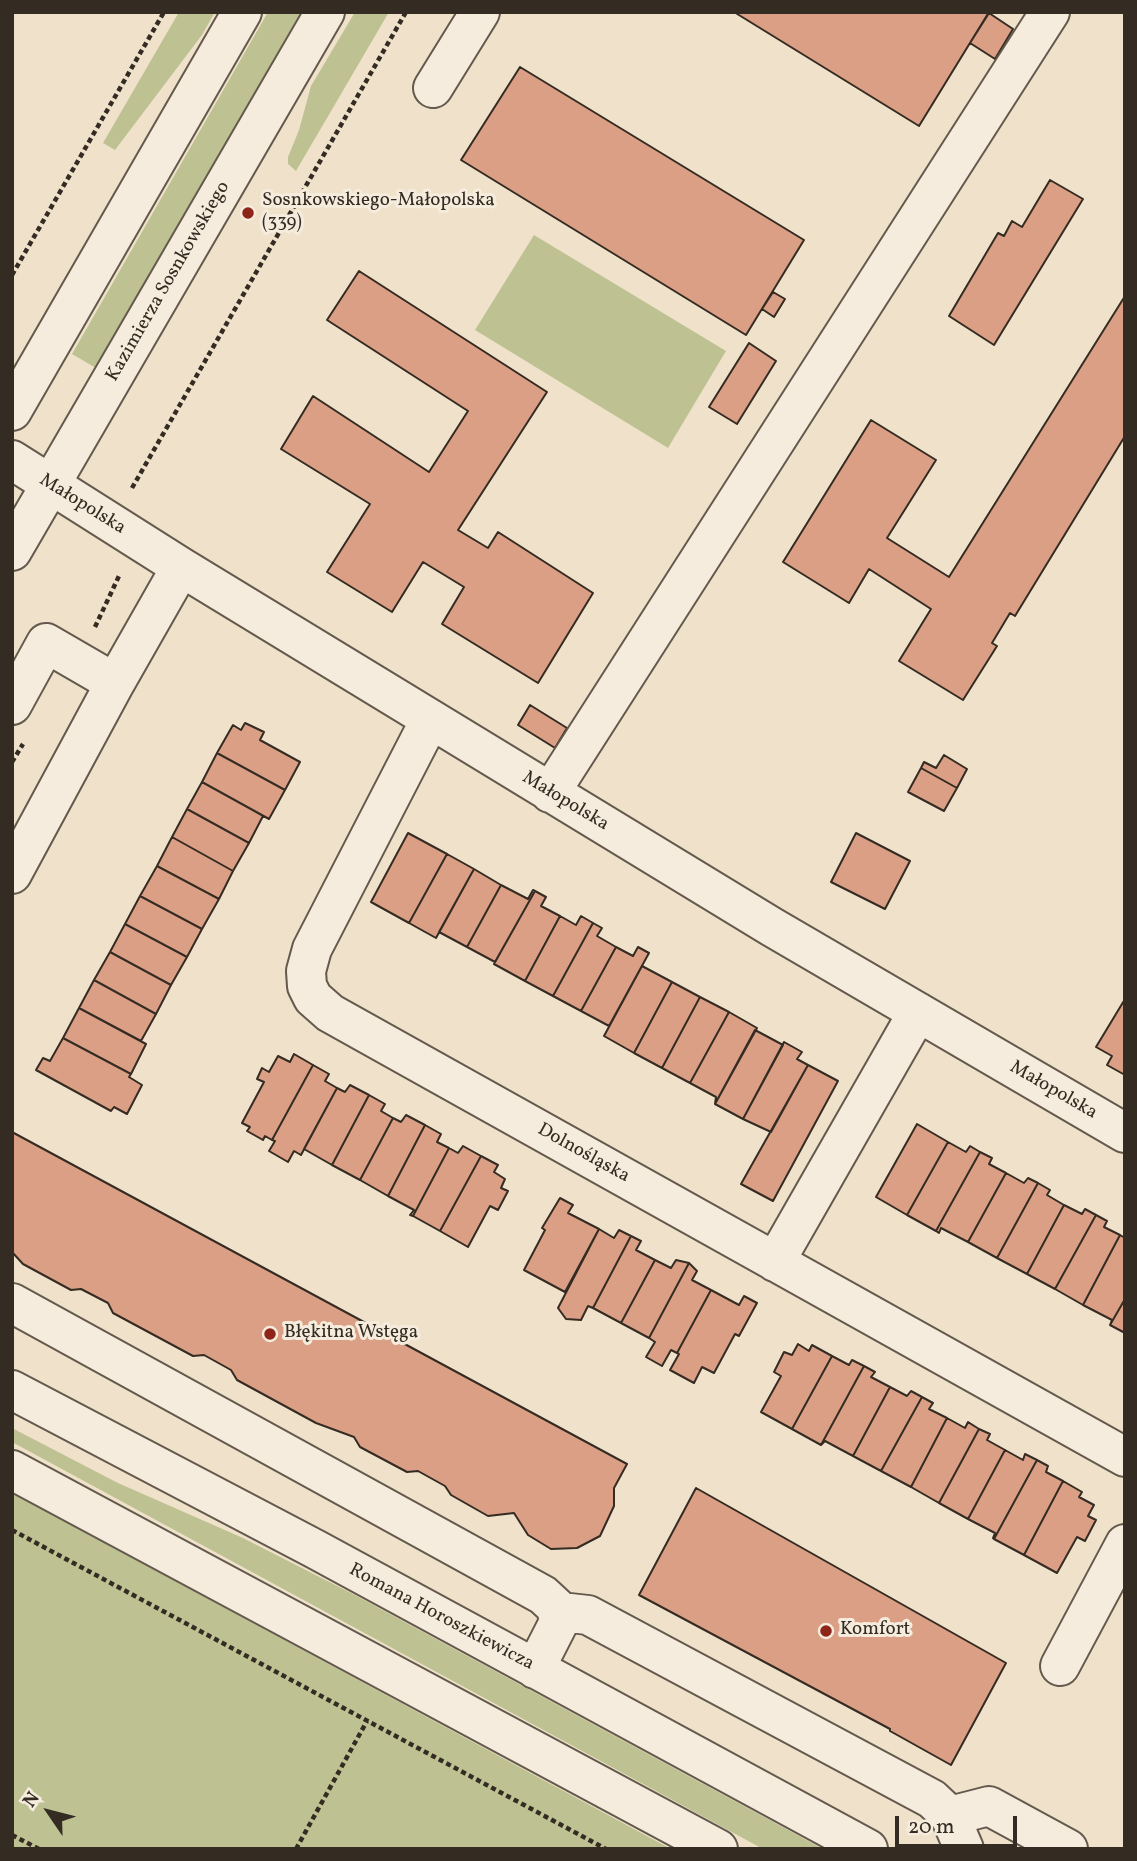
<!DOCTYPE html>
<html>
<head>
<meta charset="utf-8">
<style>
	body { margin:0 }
	#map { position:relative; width:1137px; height:1861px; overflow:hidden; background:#f0e2ca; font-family:Vollkorn,serif }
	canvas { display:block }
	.frame { position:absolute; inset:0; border:14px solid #342b22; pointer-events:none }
	.north { position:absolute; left:14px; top:1777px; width:70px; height:70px; -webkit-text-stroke:5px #f5ecdd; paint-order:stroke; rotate:305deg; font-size:19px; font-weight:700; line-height:28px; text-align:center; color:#342b22 }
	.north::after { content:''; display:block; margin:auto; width:24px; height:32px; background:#342b22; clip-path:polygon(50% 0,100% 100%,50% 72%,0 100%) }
	.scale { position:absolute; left:895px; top:1816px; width:122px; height:32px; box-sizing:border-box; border:4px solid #342b22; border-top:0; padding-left:9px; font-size:21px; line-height:24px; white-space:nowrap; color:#342b22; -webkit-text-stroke:5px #f5ecdd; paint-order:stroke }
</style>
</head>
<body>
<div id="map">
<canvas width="1137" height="1861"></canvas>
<div class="frame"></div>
<div class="north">N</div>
<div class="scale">20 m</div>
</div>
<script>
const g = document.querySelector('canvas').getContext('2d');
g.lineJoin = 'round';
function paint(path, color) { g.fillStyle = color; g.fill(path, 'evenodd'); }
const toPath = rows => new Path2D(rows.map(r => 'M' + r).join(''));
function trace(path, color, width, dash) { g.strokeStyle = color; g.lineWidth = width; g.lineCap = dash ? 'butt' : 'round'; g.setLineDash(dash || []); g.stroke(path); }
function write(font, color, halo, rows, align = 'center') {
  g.font = font + ' Vollkorn,serif'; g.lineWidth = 6; g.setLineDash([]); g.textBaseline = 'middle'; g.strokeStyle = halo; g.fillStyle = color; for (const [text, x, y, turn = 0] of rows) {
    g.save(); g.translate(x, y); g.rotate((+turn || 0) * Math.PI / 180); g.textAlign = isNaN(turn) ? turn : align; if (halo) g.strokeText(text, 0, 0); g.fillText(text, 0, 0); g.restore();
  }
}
paint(toPath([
	[179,12,215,12,202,35,115,150,103,143],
	[268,12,301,12,96,368,72,354],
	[355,12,389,12,296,171,288,164,288,157,299,130,311,86],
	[534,235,726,351,668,448,475,330],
	[12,1428,118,1483,243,1538,353,1594,823,1849,763,1849,12,1442],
	[12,1493,238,1615,671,1849,12,1849]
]), '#bec293');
const building = toPath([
	[734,12,989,12,919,126,734,12],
	[989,13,1013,29,995,59,970,43,989,13],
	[520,67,804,240,746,335,461,160,520,67],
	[1050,180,1083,199,994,345,949,316,998,233,1004,236,1012,221,1022,227,1050,180],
	[359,271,547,392,458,530,488,548,498,532,593,593,538,683,442,624,464,587,423,562,392,612,327,572,370,504,281,449,313,396,429,472,468,411,327,320,359,271],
	[773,292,785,299,774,317,762,309,773,292],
	[1125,296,1125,436,1015,616,1010,613,992,643,997,646,963,700,899,661,931,609,869,569,849,603,783,562,871,420,936,460,887,538,949,577,1125,296],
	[749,343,776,361,737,424,709,407,749,343],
	[530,705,567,728,555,748,518,725,530,705],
	[245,723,264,732,260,740,300,762,285,790,217,753,233,725,241,730,245,723],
	[217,753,285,790,269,819,202,782,217,753],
	[944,755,967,769,957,788,921,768,924,762,936,768,944,755],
	[921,768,957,788,944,811,908,792,921,768],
	[202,782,263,816,249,843,187,809,202,782],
	[187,809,249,843,233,871,172,837,187,809],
	[408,833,447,854,409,923,371,902,408,833],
	[856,833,910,861,885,909,831,882,856,833],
	[172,837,233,871,219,899,157,866,172,837],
	[447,854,474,869,436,938,409,923,447,854],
	[157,866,219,899,202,929,140,896,157,866],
	[474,869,501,885,467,947,439,932,474,869],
	[501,885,528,899,533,890,535,891,495,962,467,947,501,885],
	[535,891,546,897,541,906,560,916,525,981,494,964,535,891],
	[140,896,202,929,187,957,125,924,140,896],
	[560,916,576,925,581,916,593,923,553,996,525,981,560,916],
	[593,923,602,928,597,936,616,947,581,1011,553,996,593,923],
	[125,924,187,957,171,985,110,952,125,924],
	[616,947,633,956,638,947,649,953,609,1026,581,1011,616,947],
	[110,952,171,985,156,1014,94,980,110,952],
	[642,966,672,982,634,1053,604,1036,642,966],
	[94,980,156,1014,141,1041,79,1008,94,980],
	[672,982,700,997,662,1068,634,1053,672,982],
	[700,997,729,1012,690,1083,662,1068,700,997],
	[1125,999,1125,1075,1107,1065,1112,1056,1096,1047,1125,999],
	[79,1008,146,1044,131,1074,63,1038,79,1008],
	[729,1012,757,1028,715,1104,716,1097,690,1083,729,1012],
	[755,1030,783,1045,743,1119,715,1104,755,1030],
	[63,1038,131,1074,129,1077,142,1085,127,1114,114,1107,111,1111,36,1070,43,1058,50,1061,63,1038],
	[784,1042,802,1052,797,1059,808,1065,771,1132,743,1119,784,1042],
	[294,1054,313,1065,272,1140,265,1136,263,1140,247,1131,250,1127,242,1123,264,1082,257,1079,262,1068,269,1072,278,1056,290,1062,294,1054],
	[313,1065,329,1074,325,1081,337,1088,301,1155,294,1151,288,1162,269,1151,275,1141,272,1140,313,1065],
	[808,1065,838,1081,773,1201,741,1184,808,1065],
	[350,1085,369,1095,332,1165,304,1149,337,1088,345,1092,350,1085],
	[369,1095,385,1104,381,1111,393,1118,360,1180,332,1165,369,1095],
	[406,1115,425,1125,388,1196,360,1180,393,1118,401,1122,406,1115],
	[917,1124,948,1142,907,1215,876,1197,917,1124],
	[425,1125,441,1134,437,1142,449,1148,413,1216,410,1215,414,1210,388,1196,425,1125],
	[12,1132,627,1464,614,1488,614,1506,600,1536,577,1548,551,1549,528,1535,514,1513,488,1516,451,1495,445,1486,418,1471,407,1472,360,1447,354,1437,316,1423,237,1380,231,1370,204,1355,193,1356,113,1313,108,1303,81,1289,71,1290,23,1264,12,1252,12,1132],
	[948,1142,966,1152,970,1146,980,1152,936,1231,907,1215,948,1142],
	[463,1146,481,1156,440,1231,413,1216,449,1148,458,1153,463,1146],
	[980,1152,992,1158,989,1164,1006,1173,968,1242,941,1228,939,1233,936,1231,980,1152],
	[481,1156,498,1165,494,1172,505,1179,501,1188,508,1191,498,1210,490,1206,468,1247,440,1231,481,1156],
	[1006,1173,1024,1183,1028,1178,1038,1183,997,1258,968,1242,1006,1173],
	[1038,1183,1050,1190,1047,1195,1064,1205,1027,1274,997,1258,1038,1183],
	[560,1198,573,1205,568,1213,599,1229,565,1292,524,1270,545,1230,542,1228,560,1198],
	[1064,1205,1082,1214,1085,1209,1096,1215,1055,1289,1027,1274,1064,1205],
	[1096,1215,1107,1221,1104,1227,1120,1235,1083,1305,1055,1289,1096,1215],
	[599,1229,614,1238,619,1230,631,1236,593,1308,588,1306,581,1320,566,1319,558,1308,599,1229],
	[1120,1235,1125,1238,1125,1299,1110,1325,1112,1320,1083,1305,1120,1235],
	[631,1236,641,1241,636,1250,655,1260,621,1323,593,1308,631,1236],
	[655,1260,671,1268,676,1260,689,1263,649,1338,621,1323,655,1260],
	[689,1263,697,1271,692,1280,711,1290,677,1353,671,1350,662,1366,646,1357,655,1342,649,1338,689,1263],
	[711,1290,739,1305,744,1296,757,1303,739,1336,735,1334,714,1373,702,1367,694,1383,670,1370,679,1354,677,1353,711,1290],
	[1125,1299,1125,1333,1110,1325,1125,1299],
	[798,1344,809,1351,812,1345,832,1356,792,1429,761,1412,781,1376,774,1372,784,1352,792,1355,798,1344],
	[832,1356,849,1365,852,1360,864,1366,821,1445,792,1429,832,1356],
	[864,1366,875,1372,871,1377,890,1387,853,1456,825,1441,821,1445,864,1366],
	[890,1387,907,1396,911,1391,922,1397,881,1471,853,1456,890,1387],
	[922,1397,933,1403,929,1409,947,1418,911,1487,881,1471,922,1397],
	[947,1418,965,1428,968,1422,979,1429,939,1503,911,1487,947,1418],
	[979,1429,990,1434,987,1440,1005,1450,968,1519,939,1503,979,1429],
	[1005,1450,1023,1460,1025,1454,1037,1460,994,1539,993,1538,995,1533,968,1519,1005,1450],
	[1037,1460,1048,1466,1046,1472,1063,1481,1024,1555,994,1539,1037,1460],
	[1063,1481,1082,1492,1079,1497,1094,1505,1088,1516,1096,1520,1085,1541,1077,1537,1057,1573,1024,1555,1063,1481],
	[696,1488,1006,1663,951,1765,890,1731,890,1729,639,1595,696,1488]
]);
paint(building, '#db9f85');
trace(building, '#342b22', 2);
const minor = toPath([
	[433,88,480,12],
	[12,411,242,12],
	[12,460,181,567,772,927,1125,1133],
	[12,551,325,12],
	[12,705,46,643,115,683],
	[430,720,312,949,306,971,307,986,313,998,330,1013,1125,1457],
	[550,793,1050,12],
	[12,874,115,683,181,567],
	[775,1262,918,1012],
	[12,1303,543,1595,556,1607,559,1622,535,1669],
	[12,1390,315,1549,868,1849],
	[12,1470,718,1849],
	[559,1615,570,1613,588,1615,932,1799,950,1816,964,1849],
	[1060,1666,1125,1544],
	[950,1816,989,1806,1068,1849]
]);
trace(minor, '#63594c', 42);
trace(toPath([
	[12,275,164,12],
	[132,488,406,12],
	[95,627,119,576],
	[12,762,23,744],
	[12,1530,606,1849],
	[12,1835,39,1849],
	[296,1849,367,1721]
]), '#342b22', 4.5, [5, 3.5]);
trace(minor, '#f5ecdd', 38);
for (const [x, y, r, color] of [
	[248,213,7,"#8f2418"],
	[270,1334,7,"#8f2418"],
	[826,1631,7,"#8f2418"]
]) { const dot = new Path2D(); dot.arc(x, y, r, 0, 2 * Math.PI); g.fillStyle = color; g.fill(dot); trace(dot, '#f5ecdd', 2.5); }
write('19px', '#342b22', '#f5ecdd', [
	["Sosnkowskiego-Małopolska",262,202],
	["(339)",262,224],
	["Błękitna Wstęga",284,1334],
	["Komfort",840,1631]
], 'left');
write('19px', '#342b22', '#f5ecdd', [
	["Kazimierza Sosnkowskiego",169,282,-60],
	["Małopolska",82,505,32],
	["Małopolska",565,802,31],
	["Małopolska",1053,1091,30],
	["Dolnośląska",583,1154,29],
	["Romana Horoszkiewicza",441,1618,28]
]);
</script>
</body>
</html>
